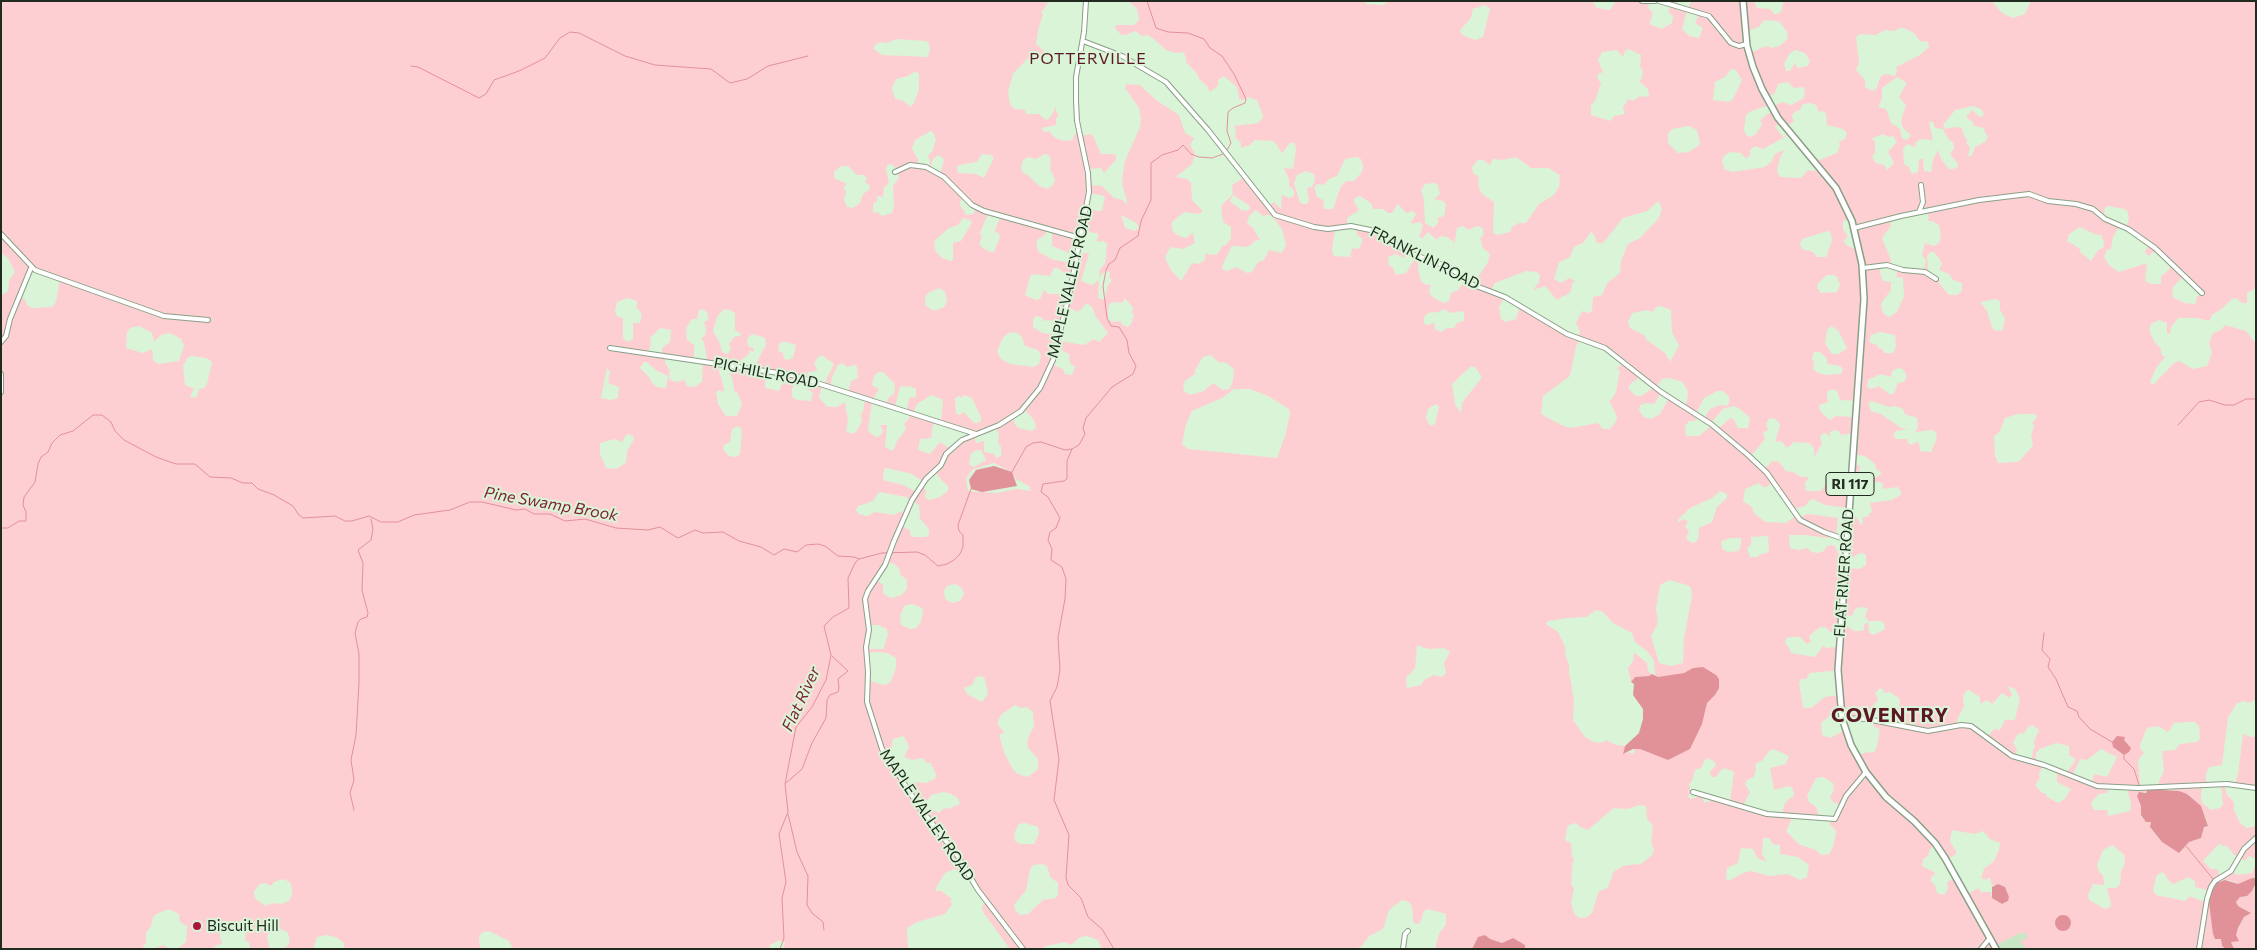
<!DOCTYPE html>
<html>
<head>
<meta charset="utf-8">
<style>
	body { margin:0 }
	#map { position:relative; width:2257px; height:950px; overflow:hidden; background:#daf4d7; font-family:Commissioner,sans-serif }
	canvas { display:block }
	.frame { position:absolute; inset:0; border:2px solid #202a1f; pointer-events:none }
</style>
</head>
<body>
<div id="map">
<canvas width="2257" height="950"></canvas>
<div class="frame"></div>
</div>
<script>
const g = document.querySelector('canvas').getContext('2d');
g.lineJoin = 'round';
function paint(path, color) { g.fillStyle = color; g.fill(path, 'evenodd'); }
const toPath = rows => new Path2D(rows.map(r => 'M' + r).join(''));
function trace(path, color, width, dash) { g.strokeStyle = color; g.lineWidth = width; g.lineCap = dash ? 'butt' : 'round'; g.setLineDash(dash || []); g.stroke(path); }
function write(font, color, halo, rows, align = 'center') {
  g.font = font + ' Commissioner,sans-serif'; g.lineWidth = 4; g.setLineDash([]); g.textBaseline = 'middle'; g.strokeStyle = halo; g.fillStyle = color; for (const [text, x, y, turn = 0] of rows) {
    g.save(); g.translate(x, y); g.rotate((+turn || 0) * Math.PI / 180); g.textAlign = isNaN(turn) ? turn : align; if (halo) g.strokeText(text, 0, 0); g.fillText(text, 0, 0); g.restore();
  }
}
paint(toPath([
	[2023,927,2045,949,1999,949,1995,941]
]), '#c9e6c5');
paint(toPath([
	[1,1,1049,1,1041,13,1043,15,1038,30,1036,44,1044,51,1040,57,1027,59,1013,74,1008,92,1010,104,1014,109,1025,110,1026,114,1039,114,1046,120,1050,118,1056,107,1056,112,1059,114,1056,119,1056,125,1042,128,1044,132,1049,131,1055,138,1064,141,1072,140,1078,129,1080,136,1092,134,1101,154,1115,154,1116,156,1116,160,1104,173,1101,168,1088,169,1090,185,1102,186,1114,198,1123,200,1126,205,1127,201,1122,184,1123,174,1125,161,1140,127,1141,118,1139,108,1125,88,1126,84,1140,85,1156,100,1179,115,1185,133,1194,138,1190,145,1195,153,1192,164,1176,177,1187,179,1191,183,1192,200,1203,211,1199,214,1184,212,1172,222,1172,230,1177,235,1186,238,1193,233,1195,243,1183,249,1171,247,1166,255,1165,258,1171,270,1181,281,1192,263,1199,264,1205,260,1205,253,1212,255,1218,254,1222,246,1226,245,1231,238,1231,227,1223,222,1221,206,1233,194,1232,185,1245,177,1268,207,1274,202,1281,209,1282,195,1289,198,1294,196,1294,190,1289,186,1289,179,1284,168,1293,169,1296,149,1295,143,1290,143,1282,153,1274,141,1255,140,1250,145,1241,148,1241,143,1235,137,1236,130,1234,126,1258,123,1262,119,1263,115,1257,100,1248,97,1244,100,1239,99,1237,87,1224,76,1218,80,1218,86,1210,92,1207,86,1199,79,1198,75,1186,62,1186,57,1183,52,1176,53,1166,50,1154,39,1147,35,1142,36,1135,31,1126,35,1121,35,1115,28,1116,25,1135,25,1139,19,1137,9,1132,4,1127,1,1364,1,1367,4,1383,5,1389,1,1592,1,1597,8,1610,10,1616,1,1653,1,1650,2,1648,8,1653,13,1650,22,1651,25,1662,29,1672,23,1673,16,1668,12,1671,5,1668,3,1668,1,1678,1,1676,6,1687,9,1692,1,1754,1,1757,8,1770,9,1775,14,1778,14,1782,10,1783,1,1992,1,2002,13,2013,18,2025,14,2031,1,2256,1,2256,288,2247,293,2247,303,2242,303,2236,298,2232,299,2219,311,2213,314,2209,321,2197,318,2178,318,2171,327,2170,334,2167,333,2167,323,2159,320,2151,324,2149,330,2155,343,2160,347,2162,355,2165,357,2156,368,2150,382,2153,385,2174,363,2179,361,2193,369,2207,366,2212,353,2209,343,2213,333,2221,330,2225,325,2246,331,2256,344,2256,700,2248,703,2244,701,2237,703,2228,717,2222,765,2210,767,2206,773,2206,784,2202,786,2201,798,2202,803,2211,810,2220,808,2223,804,2221,786,2224,785,2227,795,2234,802,2234,810,2240,823,2247,828,2256,826,2256,859,2249,856,2245,861,2233,854,2228,847,2219,844,2203,861,2211,869,2217,869,2221,877,2231,871,2238,875,2252,873,2256,864,2256,878,2238,884,2229,880,2221,882,2214,886,2211,891,2195,887,2195,881,2188,877,2174,884,2170,882,2163,872,2158,874,2156,877,2153,890,2156,895,2185,901,2190,896,2199,900,2209,903,2215,939,2221,939,2222,946,2226,949,2026,949,2021,941,2028,937,2025,933,2020,933,2000,943,1995,946,1996,949,1525,949,1525,945,1513,939,1502,943,1478,937,1472,949,1435,949,1439,934,1446,924,1446,914,1428,909,1424,911,1420,923,1416,924,1413,921,1412,906,1409,902,1402,900,1389,910,1383,929,1369,936,1362,946,1355,949,1102,949,1098,940,1087,936,1080,937,1071,945,1065,942,1046,946,1042,949,1010,949,983,912,982,906,987,902,965,867,959,871,954,869,945,873,935,889,937,891,941,891,952,899,950,901,952,904,945,914,917,922,907,928,908,949,783,949,785,943,780,940,770,945,769,949,513,949,509,941,489,931,483,932,479,936,480,949,345,949,343,942,336,937,326,935,317,937,313,949,285,949,290,942,288,933,282,929,271,931,267,936,269,947,271,949,250,949,249,942,245,940,246,929,241,925,230,923,224,924,221,930,220,936,222,944,216,945,213,949,153,949,163,945,168,948,178,948,186,942,187,926,180,922,179,914,169,909,156,914,153,918,151,926,146,933,146,943,143,945,145,949,1,949,1,296,8,291,9,281,15,272,8,258,1,253,1,236,30,268,19,297,25,299,27,305,32,308,52,307,56,302,60,279,36,270,1,232],
	[1485,5,1490,9,1483,37,1475,40,1462,35,1460,30,1471,18,1473,9],
	[1687,10,1699,14,1695,23,1703,28,1699,38,1689,36,1682,29],
	[1771,20,1780,22,1787,32,1788,38,1781,45,1773,48,1766,46,1749,53,1746,32,1760,26,1763,21],
	[1899,28,1904,28,1915,34,1920,41,1928,42,1929,47,1920,55,1896,67,1897,71,1895,76,1886,74,1881,76,1876,89,1873,91,1865,87,1865,80,1856,70,1859,63,1856,37,1860,34,1876,35,1885,30,1895,31],
	[896,39,926,41,929,43,930,50,928,57,882,55,874,49,874,46,880,42,887,43],
	[1629,49,1641,55,1640,67,1643,71,1642,78,1639,81,1648,89,1649,96,1646,97,1640,96,1633,101,1628,99,1623,108,1625,114,1614,116,1611,121,1591,115,1591,105,1595,101,1601,84,1597,77,1598,74,1603,72,1598,60,1602,52,1617,50,1623,57,1625,51],
	[1796,50,1805,53,1810,61,1808,66,1798,68,1795,63,1790,71,1786,71,1784,64,1789,54],
	[1731,69,1736,70,1742,80,1733,99,1729,102,1713,100,1715,82,1725,77],
	[916,71,919,74,919,89,914,103,911,107,902,100,895,99,892,88,896,79,908,76],
	[1897,77,1907,83,1899,97,1906,105,1901,121,1903,128,1911,135,1907,140,1902,138,1900,129,1891,123,1886,109,1878,107,1882,99,1882,88],
	[1788,82,1794,88,1803,87,1805,90,1804,98,1791,105,1782,102,1772,107,1773,110,1760,120,1762,125,1756,134,1751,137,1746,135,1744,130,1746,115,1749,112,1769,105,1767,98,1775,93,1778,84],
	[1810,103,1816,105,1819,112,1822,111,1826,113,1827,125,1843,129,1847,133,1845,139,1839,142,1840,146,1837,153,1817,161,1819,168,1814,171,1808,170,1801,178,1780,177,1777,171,1780,157,1785,149,1774,155,1772,161,1765,167,1732,172,1724,169,1722,160,1724,156,1730,152,1741,153,1745,158,1750,156,1750,150,1755,146,1763,149,1790,134,1790,133,1783,137,1775,127,1781,123,1786,127,1794,121,1792,117,1794,112,1800,110,1803,104],
	[1973,106,1981,109,1984,114,1982,116,1980,117,1972,110,1966,117,1973,122,1974,126,1984,128,1985,133,1988,136,1986,141,1975,147,1972,156,1968,156,1970,147,1967,144,1967,139,1964,136,1962,128,1954,127,1945,129,1943,125,1955,110],
	[1929,122,1933,122,1935,128,1943,129,1949,140,1953,142,1954,149,1950,154,1958,164,1958,167,1950,170,1941,159,1938,150,1933,160,1931,172,1924,171,1923,159,1919,159,1918,172,1911,174,1909,167,1904,164,1903,149,1907,144,1915,147,1916,142,1921,139,1933,140],
	[1689,126,1697,130,1700,142,1699,145,1689,152,1678,153,1668,143,1668,134,1672,129],
	[931,131,934,134,936,140,932,152,928,155,930,161,929,168,918,165,918,159,912,149,915,140],
	[1883,134,1888,137,1893,136,1897,142,1888,152,1894,163,1887,170,1884,165,1876,163,1872,157,1875,153,1875,141,1871,139],
	[982,154,991,155,994,158,984,178,976,174,958,173,957,167,959,165,977,162],
	[1045,154,1048,155,1051,158,1050,169,1055,179,1053,185,1048,189,1039,186,1028,175,1022,172,1021,167,1023,160,1028,157,1036,159],
	[938,155,943,158,944,160,940,174,930,168,933,159],
	[1357,157,1361,159,1363,166,1362,172,1354,181,1346,181,1341,186,1333,209,1324,209,1323,200,1317,197,1314,187,1318,184,1324,185,1329,179,1337,176,1345,159],
	[1516,157,1531,168,1548,168,1560,175,1559,187,1554,195,1539,204,1526,223,1519,223,1512,227,1510,232,1498,235,1493,233,1494,202,1482,194,1479,188,1478,176,1473,173,1472,167,1478,160,1483,160,1490,165,1493,159,1503,160],
	[891,164,897,169,899,178,893,186,894,206,892,213,882,216,877,212,873,213,873,204,877,201,877,196,883,197,884,187,889,183,886,169,887,165],
	[841,166,848,166,857,175,864,175,867,178,865,182,870,186,869,190,863,194,860,203,853,208,847,207,844,199,846,194,844,187,847,184,834,178,834,172],
	[1306,171,1314,174,1315,180,1312,187,1307,188,1309,201,1307,204,1302,204,1300,202,1294,184,1297,175],
	[1435,183,1438,185,1440,194,1434,199,1443,201,1446,205,1444,216,1437,218,1439,222,1433,228,1425,223,1424,200,1421,190,1425,184],
	[1089,193,1105,196,1102,211,1097,211,1086,206],
	[1233,195,1250,206,1249,211,1241,210,1230,201],
	[1360,196,1371,203,1373,209,1383,209,1388,213,1392,213,1398,204,1406,213,1413,211,1416,215,1411,222,1412,224,1420,222,1423,226,1419,237,1423,238,1428,232,1437,240,1440,236,1447,237,1454,242,1453,251,1457,228,1463,226,1468,230,1477,226,1483,228,1483,236,1480,238,1483,248,1490,254,1488,262,1473,285,1465,280,1458,290,1451,293,1449,301,1443,303,1431,296,1429,291,1431,285,1424,284,1421,281,1418,270,1419,258,1416,257,1406,273,1396,275,1393,268,1389,266,1388,257,1396,254,1404,258,1408,252,1368,228,1356,227,1357,235,1362,238,1362,243,1358,249,1352,248,1350,257,1334,256,1332,251,1335,229,1347,226,1347,218,1359,210,1354,202,1355,198],
	[964,197,976,209,973,214,966,215,959,203],
	[1658,201,1662,208,1659,218,1640,238,1628,244,1621,261,1620,273,1607,283,1602,295,1593,297,1592,311,1588,313,1583,311,1581,313,1576,323,1580,332,1577,338,1520,306,1516,319,1505,322,1501,319,1499,307,1505,297,1491,290,1495,283,1526,271,1537,272,1540,275,1539,282,1533,290,1545,286,1557,300,1571,292,1572,283,1575,281,1569,278,1561,283,1554,279,1559,262,1570,257,1574,247,1583,243,1591,232,1594,234,1597,243,1603,243,1623,218,1647,211],
	[2108,206,2125,209,2128,212,2129,220,2126,227,2149,244,2145,252,2148,256,2157,250,2171,263,2169,270,2161,276,2161,284,2151,284,2145,281,2147,263,2119,272,2110,266,2104,257,2107,250,2111,249,2113,237,2119,227,2103,217,2105,208],
	[1256,210,1263,216,1269,215,1273,217,1282,229,1286,245,1282,253,1269,250,1264,260,1258,262,1252,272,1247,273,1236,267,1228,271,1223,270,1222,266,1232,246,1245,247,1251,245,1254,241,1260,240,1253,228,1247,223,1249,216],
	[1927,211,1929,218,1927,221,1932,221,1939,225,1941,236,1939,243,1934,246,1925,243,1922,255,1926,261,1923,272,1898,269,1896,277,1903,278,1904,296,1897,312,1889,317,1884,314,1881,307,1882,302,1891,290,1891,282,1883,281,1880,273,1880,266,1890,265,1891,260,1882,238,1891,226,1890,219],
	[988,214,1000,217,994,233,998,232,1000,237,994,252,990,252,980,246,980,241,982,237,980,233],
	[1121,215,1135,222,1139,226,1138,229,1135,231,1125,228],
	[963,218,970,220,972,223,961,241,953,243,953,260,950,261,941,257,935,250,934,241,949,228,958,225],
	[1851,219,1859,247,1852,248,1845,244,1844,240,1848,237,1843,229,1843,221],
	[2080,227,2094,234,2101,235,2104,242,2103,248,2098,250,2091,261,2081,253,2079,248,2067,241,2069,234],
	[1082,228,1092,233,1098,233,1097,242,1104,241,1107,244,1105,264,1100,269,1099,280,1092,285,1081,281,1089,253,1077,254,1074,264,1051,259,1039,252,1037,248,1037,240,1045,235,1047,229,1052,230,1052,246,1069,253,1072,246,1078,245],
	[1828,231,1831,233,1832,240,1826,257,1817,257,1813,252,1802,249,1800,244,1802,239],
	[1930,252,1934,252,1938,257,1942,264,1939,270,1949,274,1953,280,1962,283,1962,291,1957,295,1949,295,1938,282,1941,281,1928,273,1927,256],
	[1054,268,1058,268,1065,274,1072,276,1068,294,1048,294,1044,290,1040,299,1036,300,1025,295,1031,274,1050,276],
	[1105,271,1110,272,1109,277,1112,280,1107,287,1105,300,1098,298,1099,278],
	[1827,275,1834,275,1837,277,1840,285,1837,292,1821,293,1817,288,1818,283],
	[2184,275,2202,293,2197,297,2195,304,2184,303,2173,297,2172,292,2174,286],
	[939,288,945,292,947,301,944,307,934,311,926,306,925,297,928,293],
	[627,298,637,301,637,308,642,314,640,323,633,323,633,339,627,342,623,338,623,318,617,316,615,312,617,302],
	[1125,298,1134,309,1131,312,1134,315,1131,324,1127,327,1121,324,1121,321,1112,322,1108,319,1108,306,1112,302,1122,303],
	[1995,299,2000,301,2000,310,2005,318,2003,329,2000,331,1994,330,1992,327,1987,311,1980,302],
	[1087,303,1092,307,1096,317,1108,333,1099,342,1094,339,1084,345,1060,341,1060,335,1042,333,1033,327,1033,319,1036,316,1041,317,1044,321,1048,320,1062,323,1066,306,1078,312],
	[1661,306,1671,310,1672,332,1679,346,1670,362,1666,354,1647,340,1644,335,1630,328,1628,322,1632,313,1647,310,1653,312,1656,307],
	[704,309,708,314,708,320,704,322,706,329,705,336,701,338,704,342,707,361,703,361,702,382,694,387,687,386,684,379,680,382,672,381,669,377,670,371,665,363,665,355,694,359,694,345,687,340,686,328,692,319,697,319,699,310],
	[727,309,735,313,735,330,741,334,740,336,734,337,729,344,731,349,728,354,722,352,720,343,713,331,717,317,723,310],
	[1444,309,1450,313,1461,311,1464,312,1464,321,1457,323,1454,328,1447,328,1441,332,1435,329,1434,322,1429,325,1424,324,1424,317,1428,313,1438,312],
	[139,326,152,333,154,342,161,335,170,333,181,339,184,346,179,361,158,364,153,360,152,349,143,353,126,348,127,332,130,328],
	[1831,326,1838,330,1847,348,1839,354,1832,354,1825,343,1827,330],
	[660,328,671,330,670,342,662,348,662,354,648,353,651,344,650,338],
	[1016,332,1022,337,1025,346,1038,350,1041,355,1039,364,1033,367,1010,364,1001,359,997,352,1002,339,1008,333],
	[1880,332,1895,335,1896,347,1893,353,1884,353,1883,349,1878,348,1877,345,1869,342,1871,335],
	[753,334,765,338,766,345,753,369,740,366,741,360,749,354,749,350,753,352,754,348,749,347,747,342,748,337],
	[1580,340,1605,348,1622,363,1617,369,1620,370,1616,392,1612,399,1609,400,1617,416,1616,422,1609,429,1603,429,1598,423,1571,428,1563,426,1541,414,1543,396,1570,376,1576,346],
	[780,342,787,342,796,345,793,358,787,360,784,359,783,353,778,351],
	[1057,348,1069,354,1070,363,1075,367,1072,375,1065,374,1063,369,1051,364],
	[1814,352,1820,352,1827,359,1827,364,1840,366,1843,369,1841,374,1826,375,1816,372,1813,368,1814,361,1812,358],
	[1211,355,1218,362,1226,363,1233,368,1234,373,1232,384,1229,389,1223,390,1213,383,1204,391,1190,395,1184,391,1183,386,1185,381,1195,374,1195,370,1203,357],
	[193,356,206,358,212,362,207,384,204,388,199,389,197,396,194,398,190,396,194,389,185,385,183,366,188,357],
	[819,356,823,356,834,364,826,380,825,385,830,387,832,377,838,365,842,363,847,367,855,365,857,367,858,378,851,381,848,392,865,399,863,412,861,414,862,421,856,432,852,434,846,431,848,421,845,402,837,407,828,407,819,398,822,384,806,379,805,387,813,393,811,401,797,400,792,397,792,389,797,377,806,379,808,372,816,371,817,369,814,363],
	[644,362,647,362,657,371,668,376,666,388,657,387,652,383,650,378,640,368],
	[720,364,730,365,729,372,733,381,734,391,738,393,742,405,737,416,726,416,718,404,716,392,719,390,724,392,723,384,719,371],
	[1471,366,1475,367,1482,377,1462,403,1461,413,1455,404,1452,384],
	[607,368,610,372,608,383,619,387,618,398,611,400,601,398],
	[1898,368,1903,369,1907,376,1904,382,1898,383,1894,394,1889,394,1879,386,1871,389,1867,387,1868,380,1881,374,1891,377,1892,371],
	[770,372,780,374,779,379,782,384,779,391,765,388,765,381,769,378],
	[878,372,883,372,895,384,894,394,889,397,886,404,895,406,900,387,909,386,916,389,916,397,909,398,907,411,910,413,909,419,904,424,906,429,897,441,893,451,885,447,887,425,880,425,883,431,880,436,876,437,868,431,872,401,879,389,872,385,874,376],
	[1639,376,1653,388,1641,396,1636,396,1628,388,1632,382,1635,381],
	[1669,378,1682,382,1688,391,1687,401,1684,406,1669,398,1660,414,1651,419,1643,417,1639,410,1640,405,1646,403,1654,404,1661,393,1656,388,1662,379],
	[1234,389,1250,389,1268,396,1289,409,1290,413,1286,433,1277,458,1188,449,1182,444,1186,424,1192,411,1222,398],
	[1833,389,1837,391,1840,400,1856,401,1855,417,1836,416,1830,420,1820,411,1819,405,1828,402,1827,392],
	[1717,391,1722,391,1729,396,1729,403,1727,406,1720,405,1710,409,1704,419,1711,423,1723,409,1733,406,1739,408,1750,418,1748,428,1738,428,1734,420,1730,418,1718,429,1712,425,1699,436,1686,436,1685,426,1689,421,1695,421,1699,415,1696,413,1704,398],
	[932,395,943,400,941,421,976,434,996,427,999,435,998,443,1001,447,1001,456,996,458,994,454,984,452,984,441,976,443,974,435,949,448,940,442,930,454,918,450,920,439,931,438,932,428,935,421,913,413,917,404],
	[964,395,972,398,981,417,981,421,977,423,974,423,964,412,959,415,956,413,955,398,959,396,962,398],
	[1872,401,1889,407,1895,406,1903,409,1905,414,1917,418,1918,427,1915,432,1932,430,1936,432,1937,438,1931,452,1920,451,1919,443,1916,442,1912,445,1908,443,1907,439,1896,439,1893,435,1896,431,1908,429,1901,428,1881,414,1871,411,1868,403],
	[1437,404,1439,407,1435,424,1430,426,1426,418,1427,412,1430,407],
	[1023,408,1034,420,1036,428,1032,431,1018,428,1015,424,1012,417],
	[2018,414,2035,414,2037,418,2032,423,2034,426,2031,436,2033,446,2018,462,1998,463,1995,455,1994,437,2000,431,2005,418],
	[1774,418,1779,422,1780,426,1775,442,1781,441,1787,448,1794,442,1809,443,1814,448,1814,457,1822,444,1820,438,1822,434,1825,433,1830,436,1830,432,1834,430,1839,431,1841,435,1854,433,1856,455,1865,456,1875,464,1876,469,1881,472,1881,474,1872,480,1868,476,1863,476,1859,472,1860,466,1852,463,1851,478,1836,478,1826,484,1821,491,1806,491,1805,483,1809,477,1801,477,1793,472,1786,471,1778,461,1773,461,1764,469,1751,456,1765,439,1763,432,1768,430,1766,423,1769,419],
	[738,426,742,430,740,454,736,457,729,456,723,449,724,445,730,442,732,429],
	[627,434,633,436,634,439,627,451,626,463,616,469,606,468,600,454,600,443,614,439,622,442],
	[978,450,981,450,986,460,974,467,970,465,969,461,972,452],
	[994,463,1011,472,1016,479,1029,486,1031,491,1016,489,997,493,968,491,966,479,970,472,974,469],
	[887,468,912,474,924,482,935,471,942,481,948,486,948,491,940,497,929,500,925,497,926,490,921,486,916,492,903,485,883,480,884,469],
	[1773,482,1791,510,1805,506,1810,500,1813,499,1825,505,1848,508,1851,488,1856,487,1861,483,1870,485,1872,482,1880,482,1883,484,1883,489,1898,487,1902,494,1892,500,1870,503,1872,511,1867,517,1862,517,1863,523,1861,525,1855,515,1849,514,1845,556,1854,557,1857,554,1862,553,1866,555,1866,565,1860,569,1845,568,1845,564,1839,562,1838,552,1834,545,1827,546,1824,551,1818,553,1811,552,1808,548,1798,550,1790,548,1789,535,1804,535,1829,538,1832,535,1836,536,1838,518,1808,514,1798,518,1794,517,1786,523,1765,522,1754,513,1752,507,1743,501,1745,489,1759,483,1763,487,1767,487],
	[1720,491,1727,494,1727,498,1717,507,1712,522,1699,528,1698,540,1694,543,1690,542,1686,538,1689,531,1685,527,1688,521,1683,519,1678,523,1678,520,1690,508,1712,498],
	[879,492,906,497,919,505,920,519,929,529,929,534,926,537,914,537,910,535,910,530,901,526,906,513,899,512,894,515,875,512,867,516,859,514,856,510,858,506,873,501],
	[1768,536,1769,552,1759,555,1758,557,1750,557,1747,549,1751,544,1751,537],
	[1731,538,1741,538,1741,546,1738,551,1728,552,1722,549,1721,541],
	[887,562,894,564,899,568,900,574,907,580,907,589,902,595,892,598,887,596,883,593,883,585,876,579],
	[1669,580,1687,585,1691,588,1692,595,1684,639,1683,663,1671,666,1659,663,1651,636,1658,623,1656,608,1660,585],
	[955,584,962,588,964,594,960,601,953,603,945,599,944,591,947,586],
	[912,604,922,608,923,613,921,622,916,628,911,629,901,625,900,616,904,606],
	[1860,607,1868,608,1865,616,1868,621,1881,621,1884,623,1885,629,1874,635,1869,633,1868,622,1864,625,1864,630,1860,631,1854,631,1847,626,1841,625,1841,614,1852,616,1855,609],
	[1596,610,1603,612,1613,623,1632,633,1635,642,1648,652,1654,661,1655,677,1640,749,1635,749,1633,754,1628,752,1623,754,1625,746,1616,745,1606,740,1601,743,1593,742,1585,737,1573,720,1574,700,1569,672,1569,664,1565,655,1566,649,1558,632,1546,624,1548,621,1567,618,1586,617],
	[869,625,878,625,887,629,888,635,883,649,866,649],
	[1820,627,1827,628,1830,632,1840,632,1838,647,1827,648,1823,646,1815,657,1791,653,1789,648,1785,643,1786,639,1789,637,1800,637,1807,644,1811,642,1809,636],
	[1417,645,1428,649,1444,648,1450,652,1444,663,1446,673,1442,677,1434,675,1424,680,1421,685,1407,688,1406,678,1415,668],
	[876,652,887,653,896,658,896,668,890,683,883,685,867,680,867,653],
	[1831,671,1837,671,1838,695,1825,697,1811,708,1803,708,1799,683,1801,679,1806,679,1810,673],
	[982,676,985,679,988,694,982,702,967,694,964,688,972,685,976,677],
	[2008,686,2015,689,2020,698,2015,720,2005,720,2000,730,1994,729,1987,737,1965,725,1956,725,1958,717,1964,707,1963,696,1966,691,1969,690,1980,697,1980,704,1987,700,1992,704,2002,693,2009,698,2012,695],
	[1880,688,1884,690,1883,693,1890,692,1899,698,1900,702,1897,712,1891,716,1890,723,1875,720,1873,726,1880,729,1877,747,1874,752,1863,753,1857,757,1845,730,1830,738,1822,735,1821,723,1831,715,1841,715,1842,718,1871,720,1873,706,1878,700,1875,693],
	[1015,705,1021,708,1027,707,1033,712,1034,727,1030,733,1027,743,1028,748,1038,759,1038,766,1037,770,1027,777,1018,774,1013,770,1004,752,999,735,1004,732,998,725,998,720,1002,714],
	[2187,722,2195,722,2199,726,2200,738,2197,742,2180,744,2175,750,2162,751,2164,771,2159,781,2159,789,2170,789,2187,794,2206,818,2208,826,2204,827,2201,838,2189,842,2179,852,2162,842,2150,827,2151,822,2144,820,2141,815,2143,792,2147,792,2148,789,2140,787,2138,761,2144,752,2141,750,2140,745,2147,728,2158,726,2168,732,2174,723],
	[2033,725,2039,730,2034,741,2035,747,2033,750,2032,761,2015,756,2017,751,2013,742,2018,734,2024,733,2029,726],
	[904,736,909,747,904,757,912,760,924,758,926,763,931,763,936,775,935,779,925,783,913,782,907,786,884,752,891,750,893,739],
	[2056,743,2069,746,2069,755,2074,758,2075,761,2066,774,2058,771,2057,774,2057,782,2071,789,2065,799,2058,803,2047,797,2045,793,2042,793,2036,786,2037,781,2040,779,2039,773,2044,765,2036,762,2036,753,2040,749],
	[1774,749,1789,756,1786,764,1770,768,1774,790,1789,786,1792,788,1794,793,1793,797,1789,799,1784,805,1782,815,1754,810,1743,806,1750,792,1745,784,1747,780,1754,777,1756,768,1755,764,1763,760,1769,751],
	[2101,749,2117,757,2107,777,2094,774,2091,785,2072,777,2080,759,2087,760],
	[1708,758,1715,762,1716,765,1710,772,1711,777,1716,777,1720,771,1725,768,1734,772,1730,803,1714,800,1704,803,1702,796,1690,799,1688,796,1691,793,1689,784,1692,781,1695,770,1701,768,1704,761],
	[1823,777,1833,783,1834,790,1830,797,1833,802,1840,805,1834,818,1831,819,1830,825,1835,829,1836,833,1833,847,1829,854,1822,855,1814,849,1800,845,1786,831,1793,816,1819,818,1818,812,1815,806,1809,802,1807,796,1816,778],
	[2108,788,2127,788,2131,804,2130,811,2108,816,2107,810,2094,810,2091,804,2093,800,2099,794,2107,793],
	[943,792,949,793,958,798,960,804,947,809,944,808,939,813,929,808,922,812,918,804,929,799,931,795],
	[1640,805,1646,806,1647,818,1653,826,1651,843,1654,849,1652,855,1640,865,1636,864,1623,866,1616,870,1613,873,1608,888,1599,891,1592,913,1587,917,1580,918,1575,915,1571,903,1574,888,1571,884,1572,866,1574,859,1572,857,1571,843,1565,840,1567,828,1569,825,1576,823,1580,827,1588,830,1614,808,1628,809],
	[1025,823,1038,827,1039,834,1034,844,1020,844,1015,841,1014,835,1016,829,1019,824],
	[1952,830,1975,834,1983,831,1990,839,2000,843,1999,850,1994,861,1984,869,1981,878,1987,880,1987,878,1990,878,1992,886,1994,885,2005,890,2008,901,2002,904,1992,898,1991,892,1981,892,1978,888,1966,895,1956,878,1947,882,1948,889,1944,895,1937,893,1935,885,1930,881,1932,876,1935,874,1934,872,1922,866,1923,859,1928,856,1930,849,1935,845,1947,860,1957,853,1950,841],
	[1763,838,1769,838,1773,844,1780,845,1780,854,1798,857,1809,865,1807,877,1800,880,1788,874,1769,876,1751,871,1743,873,1728,881,1726,879,1727,868,1738,863,1741,848,1753,849,1757,858,1767,862,1762,855],
	[2113,845,2124,855,2125,862,2121,872,2120,884,2116,888,2107,888,2111,904,2110,907,2105,909,2089,900,2088,895,2093,884,2104,885,2103,875,2099,872,2097,865,2103,850],
	[1041,864,1047,866,1050,877,1058,883,1058,894,1056,898,1043,900,1028,914,1020,915,1015,910,1014,905,1026,890,1030,870,1033,865],
	[283,879,290,882,292,890,292,895,289,901,281,904,273,903,265,906,255,898,254,891,260,884,265,883,271,886,274,882],
	[1635,653,1647,663,1648,671,1652,674,1649,676,1635,677,1631,682,1628,668,1634,659,1633,655],
	[2243,734,2251,737,2256,736,2256,788,2235,783,2238,775],
	[2256,883,2256,949,2234,949,2231,942,2244,917,2251,913,2238,906,2236,903,2237,899,2252,891]
]), '#fecfd2');
paint(toPath([
	[994,466,1012,472,1017,486,982,492,971,489,969,480,976,470],
	[1703,667,1716,675,1719,679,1719,688,1715,695,1707,703,1702,724,1690,749,1668,760,1640,749,1633,749,1623,754,1625,746,1639,733,1643,719,1643,709,1633,695,1634,684,1631,682,1635,677,1649,676,1652,674,1658,677,1684,673,1693,668],
	[2117,736,2125,737,2124,740,2131,748,2129,752,2124,755,2113,747,2112,742],
	[2148,789,2179,791,2187,794,2201,806,2208,826,2204,827,2201,838,2189,842,2179,853,2162,842,2150,827,2151,822,2146,822,2141,815,2141,806,2137,796,2139,792,2146,793],
	[2252,878,2256,878,2256,883,2252,891,2247,896,2240,897,2236,902,2238,906,2251,913,2244,917,2238,928,2236,935,2239,941,2231,942,2234,949,2226,949,2222,946,2221,939,2215,939,2213,934,2209,903,2212,891,2217,883,2225,880,2238,884],
	[1998,884,2005,887,2009,897,2008,901,2002,904,1992,898,1992,887],
	'2055 923a8 8 0 1 1 16 0a8 8 0 1 1-16 0Z',
	[1485,935,1490,939,1502,943,1513,938,1525,945,1525,949,1472,949,1478,937]
]), '#e19299');
trace(toPath([
	[1147,1,1156,28,1168,32,1188,33,1204,39,1210,48,1222,56,1234,74,1246,99,1245,103,1233,108,1228,112,1227,131,1231,143,1227,150],
	[411,66,418,67,479,98,486,94,494,80,519,71,545,58,560,38,570,32,579,33,625,56,655,65,711,69,730,83,747,79,768,66,808,56],
	[2178,425,2199,402,2209,400,2225,405,2234,405,2246,399,2256,399],
	[1072,449,1067,461,1067,479,1064,481,1043,484,1041,492,1048,497,1060,518,1056,528,1050,532,1048,540,1052,549,1051,560,1062,567,1066,579,1065,599,1058,637,1060,670,1057,687,1050,701,1059,759,1054,800,1069,835,1066,877,1068,885,1081,898,1088,917,1102,929,1114,949],
	[1012,472,1026,447,1033,443,1041,442,1065,450,1072,449,1079,445,1085,434,1083,428,1086,418,1112,387,1133,374,1136,366,1129,353,1127,340,1119,327,1111,326,1107,318,1103,286,1106,270,1109,264,1115,260,1120,248,1138,236,1141,221,1151,200,1151,163,1162,155,1178,150,1183,145,1191,154,1199,157,1212,158,1223,154],
	[1,528,8,528,19,521,26,521,26,512,23,505,24,497,35,482,38,464,41,457,48,452,52,443,60,435,73,431,93,415,102,415,111,422,115,431,124,440,156,457,176,464,195,464,210,477,231,478,243,483,252,483,258,489,274,495,293,506,298,514,303,518,335,516,345,521,352,521,369,516,381,522,398,522,414,515,450,510,470,502,482,502,516,510,525,509,534,514,550,514,565,521,585,519,616,528,648,530,660,527,678,538,695,530,703,533,723,532,739,541,761,547,774,555,784,549,797,552,806,545,818,544,825,546,838,556,854,557,859,559],
	[2044,633,2042,650,2050,659,2048,667,2056,679,2068,707,2077,711,2079,717,2090,729,2112,742],
	[2124,755,2124,759,2134,769,2139,785],
	[786,783,802,769,812,743,826,718,827,700,830,695,838,692,839,688,838,679,848,671,832,656],
	[354,810,350,793,354,780,351,760,356,735,359,683,359,654,355,633,358,622,361,619,367,617,368,613,362,590,363,563,358,550,371,540,373,529,371,519],
	[788,814,797,852,808,876,807,905,812,913,823,922,824,930],
	[2186,846,2213,879],
	[780,949,784,938,782,898,786,882,779,834,788,812,785,784,796,727,812,707,826,680,831,655,824,626,833,617,849,608,848,578,855,563,859,559,882,553,917,552,925,555,938,566,947,564,954,560,960,554,963,547,963,535,959,531,958,525,971,489]
]), '#e19299', 1);
const minor = toPath([
	[1642,1,1655,1],
	[1659,1,1709,16,1731,43,1739,46,1747,44],
	[1083,41,1122,56,1166,82,1208,130,1275,215,1314,227,1328,229,1351,226,1375,231,1412,254,1449,267,1471,284,1505,297,1567,334,1605,348,1661,392,1711,424,1748,455,1767,473,1800,520,1824,532,1847,540],
	[895,172,910,165,926,167,944,177,972,205,984,211,1080,238],
	[1919,212,1923,202,1921,185],
	[1854,228,1901,216,1979,200,2029,194,2048,201,2076,204,2093,209,2105,219,2128,229,2155,248,2202,293],
	[1,234,35,270,164,316,208,320],
	[1863,268,1887,265,1903,270,1925,272,1936,279],
	[1,342,6,336,10,319,31,268],
	[610,348,792,375,976,434],
	[1,374,1,392],
	[1842,718,1867,719,1928,731,1961,725,1971,726,2012,756,2044,765,2097,786,2138,788,2227,784,2256,788],
	[1693,792,1767,814,1835,819,1846,796,1866,772],
	[1023,949,978,890,957,855,920,808,882,749,867,702,868,672,866,647,869,630,865,599,868,591,885,565,894,541,912,500,926,479,941,465,946,454,962,440,999,425,1021,411,1040,388,1053,360,1070,291,1089,192,1088,173,1077,121,1076,101,1076,77,1084,32,1086,1],
	[1403,949,1405,934,1408,931],
	[1981,949,1990,938],
	[2199,949,2207,899,2211,887,2215,881,2231,871,2244,849,2256,838]
]);
const major = toPath([
	[1743,1,1747,46,1753,67,1762,89,1778,118,1836,188,1852,221,1862,264,1864,299,1838,670,1842,718,1851,745,1866,772,1886,797,1914,821,1935,843,1945,858,1996,949]
]);
trace(minor, '#88a085', 6);
trace(major, '#88a085', 8);
trace(minor, '#fff', 4);
trace(major, '#fff', 5);
for (const [x, y, r, color] of [
	[197,926,5,"#ab163f"]
]) { const dot = new Path2D(); dot.arc(x, y, r, 0, 2 * Math.PI); g.fillStyle = color; g.fill(dot); trace(dot, '#daf4d7', 2); }
for (const [x, y, w] of [
	[1850,484,48]
]) { const box = new Path2D(); box.roundRect(x - w / 2, y - 11.5, w, 23, 4); g.fillStyle = '#daf4d7'; g.fill(box); trace(box, '#202a1f', 1); }
write('bold 14px', '#202a1f', null, [
	["RI 117",1850,484]
]);
write('15px', '#202a1f', '#daf4d7', [
	["FRANKLIN ROAD",1425,258,27],
	["MAPLE VALLEY ROAD",1070,282,-77],
	["PIG HILL ROAD",766,373,11],
	["FLAT RIVER ROAD",1844,573,-86],
	["MAPLE VALLEY ROAD",927,815,56]
]);
write('15px', '#202a1f', '#daf4d7', [
	["Biscuit Hill",207,926]
], 'left');
g.letterSpacing = '1px';
write('16px', '#5c1724', '#daf4d7', [
	["POTTERVILLE",1088,59]
]);
g.letterSpacing = '0px';
write('italic 16px', '#7f2234', '#daf4d7', [
	["Pine Swamp Brook",551,504,10],
	["Flat River",801,699,-65]
]);
g.letterSpacing = '1px';
write('bold 20px', '#5c1724', '#daf4d7', [
	["COVENTRY",1890,715]
]);
g.letterSpacing = '0px';
</script>
</body>
</html>
